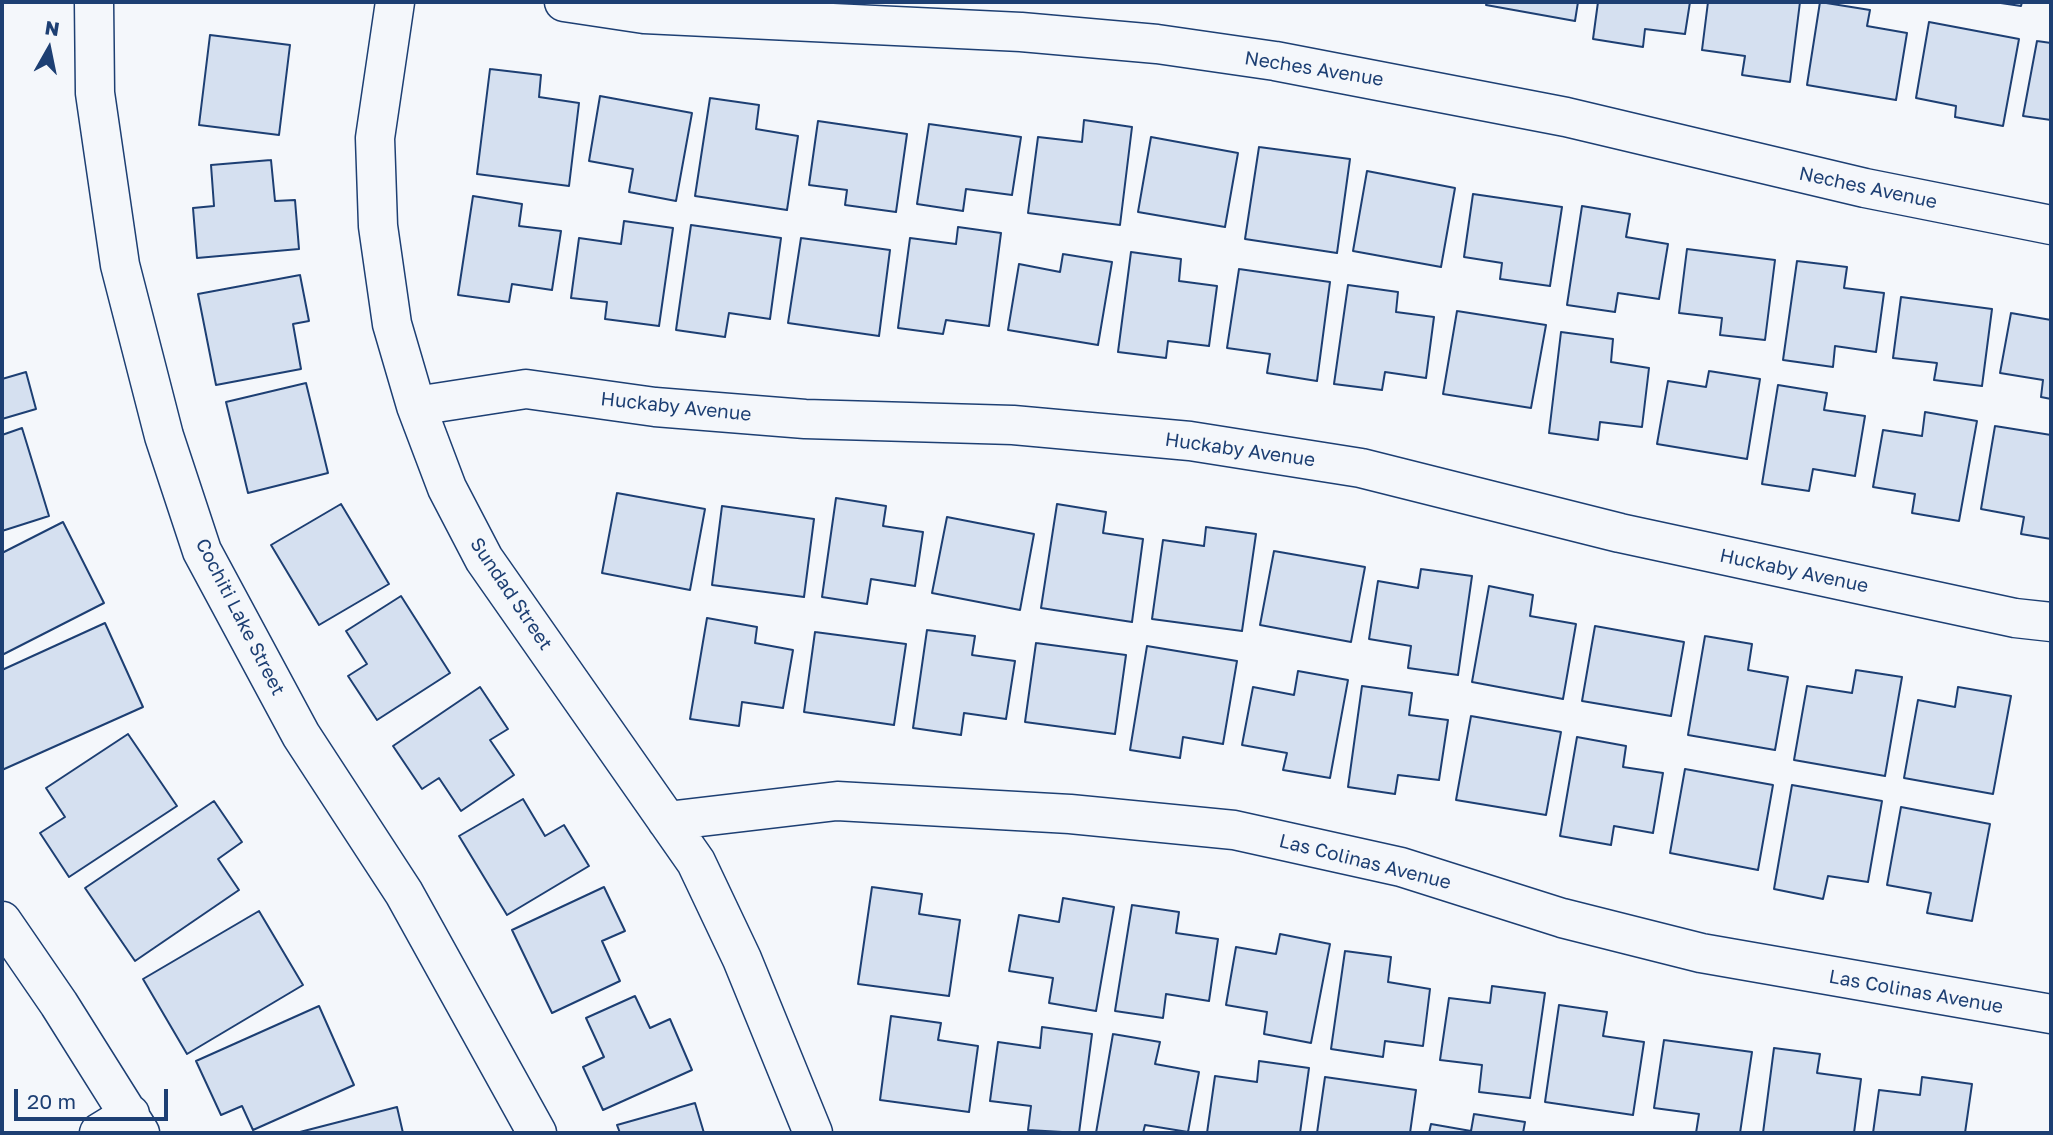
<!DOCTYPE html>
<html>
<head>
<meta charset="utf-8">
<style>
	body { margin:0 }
	#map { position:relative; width:2053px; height:1135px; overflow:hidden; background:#f4f7fb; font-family:"Golos Text",sans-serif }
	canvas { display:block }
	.frame { position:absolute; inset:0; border:4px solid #1d3f73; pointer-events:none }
	.north { position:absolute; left:14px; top:14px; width:70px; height:70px; -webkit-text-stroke:5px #f4f7fb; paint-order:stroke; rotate:9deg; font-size:19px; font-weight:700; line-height:28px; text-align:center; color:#1d3f73 }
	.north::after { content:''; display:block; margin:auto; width:24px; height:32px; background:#1d3f73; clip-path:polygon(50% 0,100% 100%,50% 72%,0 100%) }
	.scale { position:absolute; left:14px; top:1089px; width:154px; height:32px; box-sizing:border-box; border:4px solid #1d3f73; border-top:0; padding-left:9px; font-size:21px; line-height:24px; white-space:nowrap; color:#1d3f73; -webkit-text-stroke:5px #f4f7fb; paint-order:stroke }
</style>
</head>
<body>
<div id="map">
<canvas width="2053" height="1135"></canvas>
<div class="frame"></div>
<div class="north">N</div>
<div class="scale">20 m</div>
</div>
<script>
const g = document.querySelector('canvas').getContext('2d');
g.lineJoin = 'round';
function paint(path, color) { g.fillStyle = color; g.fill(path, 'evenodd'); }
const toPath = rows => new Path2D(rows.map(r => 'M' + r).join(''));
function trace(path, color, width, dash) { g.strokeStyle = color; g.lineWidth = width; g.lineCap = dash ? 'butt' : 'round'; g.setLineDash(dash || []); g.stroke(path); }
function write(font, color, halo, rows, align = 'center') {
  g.font = font + ' "Golos Text",sans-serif'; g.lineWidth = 5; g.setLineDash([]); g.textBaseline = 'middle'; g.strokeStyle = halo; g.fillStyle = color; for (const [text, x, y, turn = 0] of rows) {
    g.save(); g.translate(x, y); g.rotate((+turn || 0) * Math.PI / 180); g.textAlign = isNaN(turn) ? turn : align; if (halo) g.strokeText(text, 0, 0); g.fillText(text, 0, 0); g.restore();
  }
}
const building = toPath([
	[1487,2,1578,2,1575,21,1486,5,1487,2],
	[1598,2,1690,2,1685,34,1645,29,1643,47,1593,39,1598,2],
	[1708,2,1800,2,1790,82,1742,75,1745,56,1702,50,1708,2],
	[1820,2,1870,10,1867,26,1907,33,1896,100,1807,85,1820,2],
	[1994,2,2022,2,2021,6,1994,2],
	[1929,22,2019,39,2003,126,1955,117,1956,106,1916,98,1929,22],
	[210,35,290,45,279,135,199,125,210,35],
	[2037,41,2051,43,2051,120,2023,116,2037,41],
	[490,69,541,75,539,97,579,103,569,186,477,174,490,69],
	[600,96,692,113,676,201,629,192,633,169,589,161,600,96],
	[710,98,759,105,756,129,798,136,787,210,695,196,710,98],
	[1084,120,1132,127,1120,225,1028,213,1038,137,1082,142,1084,120],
	[818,121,907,134,896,212,845,205,847,190,809,185,818,121],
	[929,124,1021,137,1012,195,966,189,963,211,917,204,929,124],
	[1151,137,1238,153,1225,227,1138,212,1151,137],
	[1259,147,1350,159,1337,253,1245,239,1259,147],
	[271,160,275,201,295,200,299,249,197,258,193,208,214,206,211,165,271,160],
	[1367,171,1455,188,1441,267,1353,251,1367,171],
	[1473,194,1562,207,1550,286,1500,279,1502,263,1464,257,1473,194],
	[473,196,522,204,519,226,561,231,552,290,512,284,509,302,458,295,473,196],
	[1582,206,1630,214,1626,237,1668,244,1659,299,1618,293,1615,312,1567,305,1582,206],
	[624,221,673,228,659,326,605,319,607,302,571,298,579,238,621,244,624,221],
	[691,225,781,238,770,319,729,313,725,337,676,330,691,225],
	[958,227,1001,233,989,326,946,320,943,334,898,328,910,238,956,244,958,227],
	[801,238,890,250,879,336,788,323,801,238],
	[1687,249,1775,260,1765,340,1720,335,1722,318,1679,313,1687,249],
	[1131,252,1181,259,1179,281,1217,286,1209,346,1168,341,1166,358,1118,352,1131,252],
	[1063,254,1112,262,1098,345,1008,330,1019,264,1060,272,1063,254],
	[1797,261,1847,267,1844,288,1884,293,1876,352,1835,346,1833,367,1783,360,1797,261],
	[1239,269,1330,282,1317,381,1267,373,1270,354,1227,348,1239,269],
	[300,275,309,321,293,324,301,369,216,385,198,294,300,275],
	[1348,285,1398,292,1396,312,1434,317,1426,378,1385,372,1382,390,1334,384,1348,285],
	[1901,297,1992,309,1982,386,1934,380,1937,363,1893,358,1901,297],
	[1457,311,1546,325,1531,408,1443,394,1457,311],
	[2011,313,2051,320,2051,399,2041,397,2043,380,2000,373,2011,313],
	[1561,332,1613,339,1611,362,1649,368,1642,427,1600,422,1598,440,1549,433,1561,332],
	[1709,371,1760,379,1747,459,1657,444,1668,381,1706,387,1709,371],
	[26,372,36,409,2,419,2,379,26,372],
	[306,383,328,473,248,493,226,402,306,383],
	[1778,385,1827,393,1824,410,1865,416,1855,476,1813,469,1809,491,1762,484,1778,385],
	[1925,412,1977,421,1959,521,1912,513,1915,494,1873,487,1883,430,1922,436,1925,412],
	[1995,426,2051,435,2051,539,2021,534,2024,517,1981,509,1995,426],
	[22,428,49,516,2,531,2,435,22,428],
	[617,493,705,509,690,590,602,573,617,493],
	[836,498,886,506,883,526,923,532,915,586,871,579,867,604,822,597,836,498],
	[341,504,389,584,319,625,271,545,341,504],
	[1057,504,1106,512,1103,533,1143,539,1132,622,1041,608,1057,504],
	[722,506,814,519,804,597,712,585,722,506],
	[947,517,1034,534,1020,610,932,593,947,517],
	[63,522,104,603,2,655,2,553,63,522],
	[1206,527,1256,534,1242,631,1152,619,1163,540,1204,546,1206,527],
	[1274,551,1365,567,1351,642,1260,625,1274,551],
	[1421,569,1472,576,1458,675,1408,668,1411,646,1369,639,1378,581,1418,588,1421,569],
	[1489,586,1533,595,1530,616,1576,624,1563,699,1472,682,1489,586],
	[401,596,450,673,377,720,348,676,367,664,346,631,401,596],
	[707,618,757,627,755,643,793,650,783,708,742,702,739,726,690,719,707,618],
	[105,623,143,707,2,770,2,670,105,623],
	[1595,626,1684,642,1671,716,1582,701,1595,626],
	[927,630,975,636,972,655,1015,661,1006,719,964,713,961,735,913,728,927,630],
	[815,632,906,644,894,725,804,712,815,632],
	[1705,636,1752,644,1748,670,1788,677,1775,750,1688,735,1705,636],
	[1036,643,1126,655,1115,734,1025,722,1036,643],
	[1147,646,1237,661,1223,744,1183,737,1180,758,1130,750,1147,646],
	[1856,670,1902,677,1885,776,1794,760,1807,686,1852,693,1856,670],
	[1298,671,1348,680,1330,778,1283,770,1287,753,1242,745,1253,687,1294,695,1298,671],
	[1362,686,1412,693,1409,715,1448,720,1439,780,1398,775,1395,794,1348,787,1362,686],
	[480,687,508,729,490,740,514,775,461,811,439,778,422,789,393,746,480,687],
	[1958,687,2011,696,1993,794,1904,778,1918,700,1955,707,1958,687],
	[1471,716,1561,732,1546,815,1456,800,1471,716],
	[128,734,177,806,69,877,40,833,65,817,46,788,128,734],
	[1577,737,1626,746,1623,767,1663,773,1653,833,1614,826,1611,845,1560,836,1577,737],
	[1685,769,1773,785,1758,870,1670,853,1685,769],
	[1792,785,1882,801,1868,882,1828,876,1823,899,1774,889,1792,785],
	[523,799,545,836,564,825,589,866,507,915,459,836,523,799],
	[214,801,242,842,218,859,239,890,135,961,85,888,214,801],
	[1901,807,1990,824,1972,921,1927,913,1931,893,1887,885,1901,807],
	[604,887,625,931,602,941,620,981,552,1013,512,930,604,887],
	[872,887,922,894,919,914,960,920,949,996,858,984,872,887],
	[1063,898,1114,907,1096,1011,1049,1003,1053,978,1009,971,1019,915,1059,922,1063,898],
	[1132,905,1179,912,1176,933,1218,939,1209,1001,1166,994,1163,1018,1115,1011,1132,905],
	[259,911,303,985,187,1054,143,979,259,911],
	[1280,934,1330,944,1311,1043,1264,1034,1267,1012,1226,1005,1236,947,1276,954,1280,934],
	[1345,951,1391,957,1388,982,1430,989,1423,1046,1385,1041,1383,1057,1331,1049,1345,951],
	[1492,986,1545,993,1530,1098,1479,1092,1482,1065,1440,1060,1449,998,1490,1003,1492,986],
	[635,996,650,1028,670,1019,692,1070,603,1110,583,1067,604,1057,586,1018,635,996],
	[1559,1005,1607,1012,1603,1036,1644,1042,1633,1115,1545,1102,1559,1005],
	[319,1006,354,1085,253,1130,242,1106,221,1115,196,1061,319,1006],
	[891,1016,941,1023,938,1040,978,1046,969,1112,880,1100,891,1016],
	[1042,1027,1092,1034,1079,1133,1028,1130,1031,1106,990,1101,998,1042,1040,1048,1042,1027],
	[1113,1034,1160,1042,1155,1064,1199,1072,1188,1132,1145,1125,1143,1133,1096,1133,1113,1034],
	[1664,1040,1752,1052,1740,1133,1696,1133,1699,1114,1654,1108,1664,1040],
	[1774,1048,1820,1054,1817,1073,1861,1079,1854,1133,1763,1133,1774,1048],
	[1259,1061,1309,1068,1300,1133,1207,1133,1215,1076,1257,1082,1259,1061],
	[1325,1077,1416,1090,1410,1133,1317,1133,1325,1077],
	[1922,1077,1972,1084,1965,1133,1873,1133,1879,1090,1920,1095,1922,1077],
	[695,1103,704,1133,620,1133,617,1125,695,1103],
	[397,1107,403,1133,296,1133,397,1107],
	[1474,1114,1525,1122,1523,1133,1429,1133,1431,1124,1471,1131,1474,1114]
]);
paint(building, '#d5e0f0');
trace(building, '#1d3f73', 2);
const minor = toPath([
	[94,2,95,93,120,265,164,436,202,551,301,735,404,893,537,1133],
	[395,2,375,138,378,226,392,324,416,406,447,488,484,559,696,862,742,959,813,1133],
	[564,2,644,14,1021,32,1157,44,1275,61,1566,117,1865,188,2051,225],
	[416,406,526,389,655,407,805,419,1013,425,1190,441,1361,468,1620,533,2015,618,2051,622],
	[667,821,837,801,1070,814,1234,830,1401,867,1562,918,1701,953,2051,1014],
	[2,921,59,1004,140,1133],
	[99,1133,130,1114]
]);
trace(minor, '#1d3f73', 41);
trace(minor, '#f4f7fb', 38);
write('19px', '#1d3f73', '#f4f7fb', [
	["Neches Avenue",1314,69,9],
	["Neches Avenue",1868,188,12],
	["Huckaby Avenue",676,407,6],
	["Huckaby Avenue",1240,450,8],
	["Huckaby Avenue",1794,571,12],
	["Sundad Street",511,594,56],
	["Cochiti Lake Street",240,617,63],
	["Las Colinas Avenue",1365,862,14],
	["Las Colinas Avenue",1916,992,10]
]);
</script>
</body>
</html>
